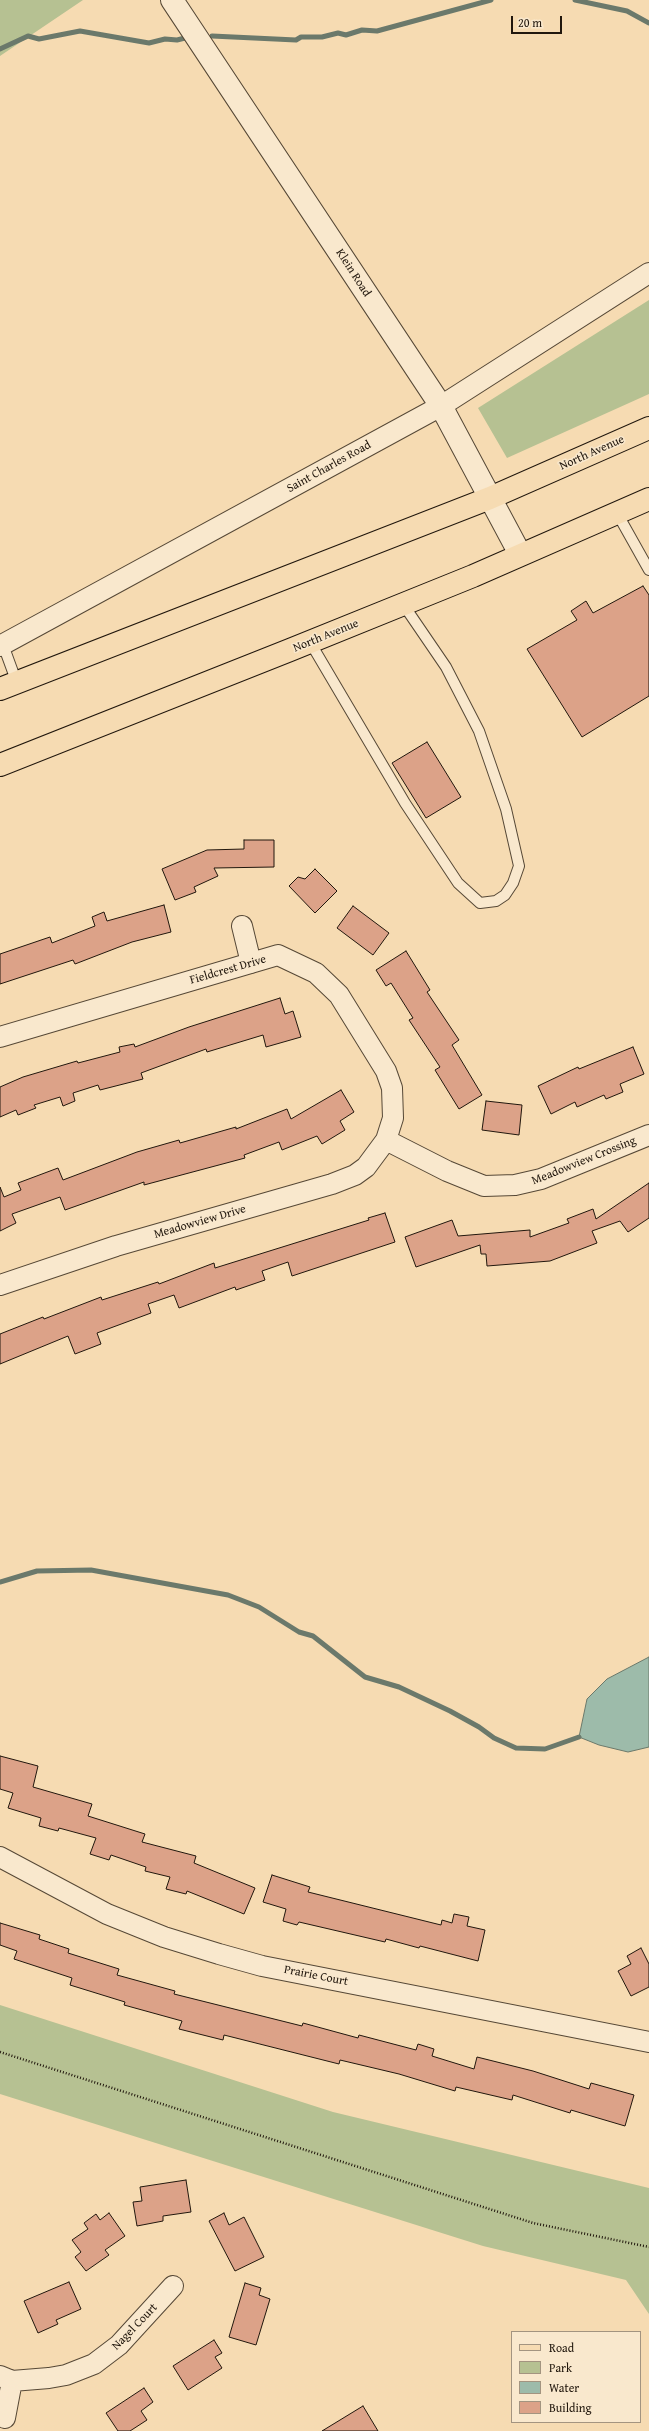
<!DOCTYPE html>
<html>
<head>
<meta charset="utf-8">
<style>
	body { margin:0 }
	#map { position:relative; width:649px; height:2431px; overflow:hidden; background:#f6dbb2; font-family:"Gentium Book Plus",serif }
	canvas { display:block }
	.legend { position:absolute; left:511px; top:2331px; width:130px; height:92px; box-sizing:border-box; background:#f9e8cd; border:1px solid #a39480; margin:0; padding:5px 7px; list-style:none; font-size:12px; color:#21170d }
	.legend li { display:flex; align-items:center; gap:8px; height:20px }
	.legend b { width:20px; border:1px solid #a39480 }
	.scale { position:absolute; left:511px; top:16px; width:51px; height:18px; box-sizing:border-box; border:2px solid #21170d; border-top:0; padding-left:5px; font-size:12px; line-height:14px; white-space:nowrap; color:#21170d; -webkit-text-stroke:3px #f9e8cd; paint-order:stroke }
</style>
</head>
<body>
<div id="map">
<canvas width="649" height="2431"></canvas>
<ul class="legend">
<li><b style="height:5px;background:#f6dbb2"></b>Road</li>
<li><b style="height:11px;background:#b6c192"></b>Park</li>
<li><b style="height:11px;background:#9dbbaa"></b>Water</li>
<li><b style="height:11px;background:#dca288"></b>Building</li>
</ul>
<div class="scale">20 m</div>
</div>
<script>
const g = document.querySelector('canvas').getContext('2d');
g.lineJoin = 'round';
function paint(path, color) { g.fillStyle = color; g.fill(path, 'evenodd'); }
const toPath = rows => new Path2D(rows.map(r => 'M' + r).join(''));
function trace(path, color, width, dash) { g.strokeStyle = color; g.lineWidth = width; g.lineCap = dash ? 'butt' : 'round'; g.setLineDash(dash || []); g.stroke(path); }
function write(font, color, halo, rows, align = 'center') {
  g.font = font + ' "Gentium Book Plus",serif'; g.lineWidth = 3; g.setLineDash([]); g.textBaseline = 'middle'; g.strokeStyle = halo; g.fillStyle = color; for (const [text, x, y, turn = 0] of rows) {
    g.save(); g.translate(x, y); g.rotate((+turn || 0) * Math.PI / 180); g.textAlign = isNaN(turn) ? turn : align; if (halo) g.strokeText(text, 0, 0); g.fillText(text, 0, 0); g.restore();
  }
}
paint(toPath([
	[0,0,83,0,0,56],
	[649,300,649,394,507,458,478,408],
	[0,2005,333,2112,649,2188,649,2314,626,2280,483,2246,0,2094]
]), '#b6c192');
const water = toPath([
	[649,1657,649,1747,628,1752,599,1745,579,1737,587,1699,607,1679,649,1657]
]);
paint(water, '#9dbbaa');
trace(water, '#6b796b', 1);
trace(toPath([
	[575,0,627,11,649,23],
	[212,36,296,40,301,37,322,37,338,33,346,35,362,30,377,31,491,0],
	[0,49,28,36,39,39,80,31,149,43,165,39,177,40,189,37],
	[0,1582,37,1571,91,1570,228,1595,259,1607,299,1632,313,1636,365,1677,399,1687,450,1711,479,1727,494,1738,516,1748,545,1749,579,1737]
]), '#6b796b', 5);
const building = toPath([
	[643,586,649,595,649,696,582,737,527,649,577,620,571,611,586,601,593,613,643,586],
	[427,742,461,797,426,818,392,763,427,742],
	[244,840,274,840,274,867,214,868,218,876,194,887,196,892,175,900,162,869,207,850,244,849,244,840],
	[315,869,337,891,315,913,289,886,298,877,305,879,315,869],
	[164,905,171,932,132,942,75,964,73,960,0,984,0,954,50,937,52,943,95,926,92,917,104,912,107,921,164,905],
	[353,906,389,933,373,955,337,928,353,906],
	[406,951,430,990,427,992,459,1040,452,1045,482,1095,459,1109,435,1070,440,1067,409,1020,413,1018,391,983,386,986,376,970,406,951],
	[280,998,285,1014,293,1011,301,1037,266,1047,263,1035,207,1052,206,1049,141,1073,143,1079,100,1090,98,1085,73,1093,75,1101,63,1106,60,1097,34,1105,36,1108,18,1115,16,1110,0,1117,0,1087,23,1077,77,1061,78,1063,120,1052,119,1047,134,1044,135,1047,189,1027,280,998],
	[633,1047,644,1074,620,1084,623,1092,606,1099,604,1095,577,1107,575,1102,551,1114,538,1086,578,1067,579,1069,633,1047],
	[341,1090,354,1112,340,1121,345,1130,322,1144,317,1136,282,1150,279,1142,244,1155,245,1158,144,1185,144,1182,65,1210,60,1197,12,1214,16,1223,0,1231,0,1187,4,1197,21,1190,18,1183,58,1168,63,1180,137,1152,179,1140,180,1143,236,1127,236,1129,287,1109,291,1119,341,1090],
	[486,1101,522,1105,519,1135,482,1130,486,1101],
	[649,1183,649,1218,628,1232,620,1221,592,1231,597,1243,550,1261,487,1266,486,1254,481,1254,480,1245,416,1267,405,1237,452,1220,458,1236,530,1230,530,1237,569,1223,567,1219,593,1209,596,1219,649,1183],
	[385,1213,395,1242,292,1276,288,1262,262,1271,265,1280,236,1290,235,1287,179,1308,174,1295,148,1304,151,1313,97,1333,101,1344,75,1354,68,1336,0,1364,0,1334,43,1317,44,1319,101,1297,102,1300,158,1282,159,1284,214,1263,215,1268,369,1220,368,1218,385,1213],
	[0,1756,38,1766,33,1787,92,1804,88,1816,145,1834,142,1842,196,1856,194,1863,255,1888,244,1914,187,1891,186,1894,166,1889,170,1877,145,1871,146,1867,111,1855,109,1860,90,1854,96,1838,59,1828,58,1831,39,1826,41,1818,8,1808,13,1793,0,1789,0,1756],
	[272,1875,310,1887,308,1892,441,1925,442,1920,452,1923,454,1914,469,1917,467,1926,485,1930,478,1961,420,1946,419,1948,386,1939,385,1942,299,1922,297,1925,283,1921,286,1909,263,1902,272,1875],
	[0,1923,40,1935,39,1939,69,1949,68,1953,119,1969,117,1975,175,1991,174,1994,302,2026,303,2023,358,2038,359,2035,416,2050,418,2044,434,2049,432,2056,474,2069,477,2057,533,2071,589,2089,591,2083,634,2095,625,2126,571,2110,570,2113,513,2095,512,2100,456,2087,455,2091,399,2074,340,2060,339,2064,224,2035,223,2040,179,2029,182,2021,124,2005,125,2002,70,1985,72,1978,14,1959,17,1951,0,1945,0,1923],
	[641,1948,649,1964,649,1987,631,1996,618,1971,631,1964,627,1956,641,1948],
	[186,2180,191,2212,163,2216,163,2221,137,2226,133,2202,142,2201,140,2187,186,2180],
	[109,2213,125,2236,105,2250,109,2255,86,2271,75,2257,81,2252,72,2240,88,2229,84,2223,96,2214,100,2220,109,2213],
	[224,2213,229,2225,244,2217,264,2257,235,2271,209,2221,224,2213],
	[69,2282,81,2309,56,2320,58,2324,38,2333,24,2301,69,2282],
	[245,2283,261,2288,259,2295,270,2299,256,2345,229,2337,245,2283],
	[214,2340,222,2353,215,2357,222,2368,188,2390,173,2366,214,2340],
	[144,2388,153,2402,141,2411,147,2420,130,2431,118,2431,106,2413,144,2388],
	[363,2406,378,2431,322,2431,363,2406]
]);
paint(building, '#dca288');
trace(building, '#21170d', 1);
const service = toPath([
	[617,513,649,570],
	[2,642,17,683],
	[310,642,405,803,458,883,480,903,496,901,505,895,513,883,519,866,506,809,479,731,446,667,403,604]
]);
const minor = toPath([
	[0,646,441,406,649,273],
	[242,926,251,963],
	[0,1037,278,955,316,973,339,995,386,1071,392,1088,393,1118,386,1140,366,1167,355,1175,332,1184,116,1246,0,1285],
	[386,1140,447,1171,484,1186,515,1185,541,1179,649,1135],
	[0,1857,107,1914,164,1937,219,1954,262,1966,649,2042],
	[0,2376,12,2381,49,2378,66,2375,94,2364,119,2345,173,2286],
	[5,2418,12,2381]
]);
const tertiary = toPath([
	[172,0,441,406,520,554]
]);
const primary = toPath([
	[0,689,490,498,649,428],
	[0,765,290,650,473,576,649,499]
]);
trace(service, '#564836', 12);
trace(minor, '#564836', 22);
trace(tertiary, '#564836', 24);
trace(primary, '#21170d', 24);
trace(toPath([
	[0,2052,533,2223,649,2247]
]), '#21170d', 2.5, [1, 2]);
trace(service, '#f9e8cd', 10);
trace(minor, '#f9e8cd', 20);
trace(tertiary, '#f9e8cd', 22);
trace(primary, '#f6dbb2', 22);
write('12px', '#21170d', '#f9e8cd', [
	["Klein Road",353,273,57],
	["North Avenue",592,453,-24],
	["Saint Charles Road",329,467,-29],
	["North Avenue",326,636,-22],
	["Fieldcrest Drive",228,970,-16],
	["Meadowview Crossing",584,1161,-22],
	["Meadowview Drive",200,1222,-16],
	["Prairie Court",316,1976,11],
	["Nagel Court",135,2327,-46]
]);
</script>
</body>
</html>
